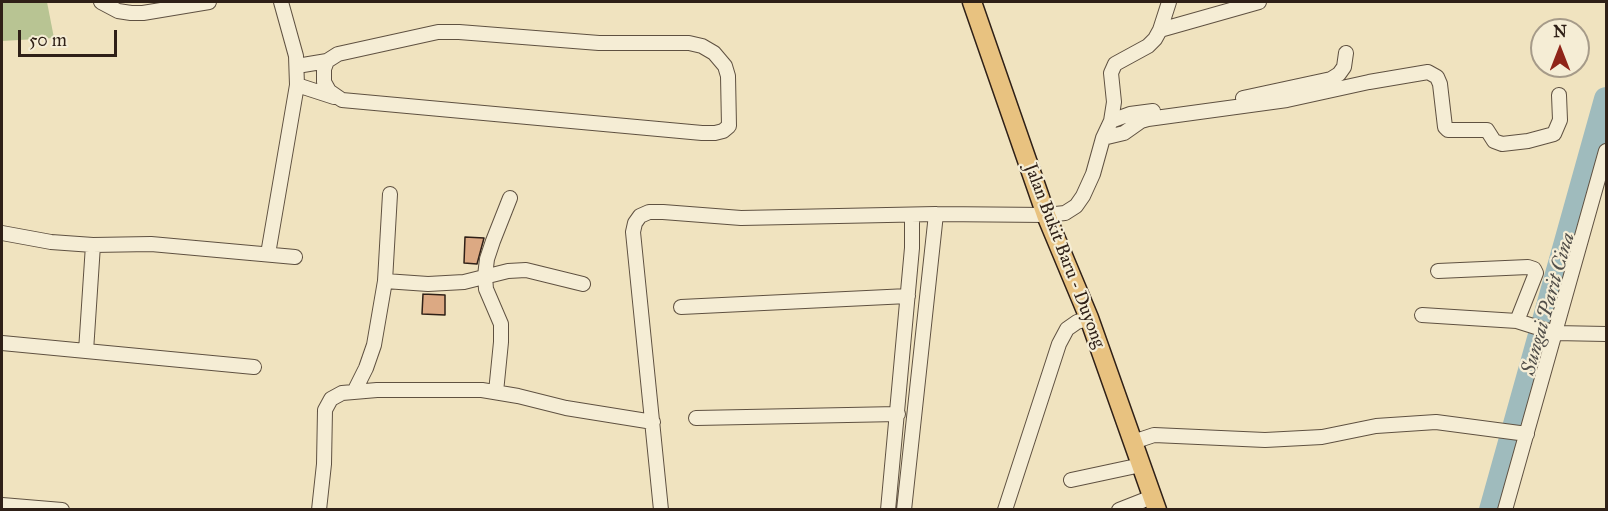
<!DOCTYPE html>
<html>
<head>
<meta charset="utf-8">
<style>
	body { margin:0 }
	#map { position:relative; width:1608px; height:511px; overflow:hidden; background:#f0e3bf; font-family:"IM FELL Great Primer",serif }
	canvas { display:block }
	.frame { position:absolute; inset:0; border:3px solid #2f2017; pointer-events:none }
	.north { position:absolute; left:1530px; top:18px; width:60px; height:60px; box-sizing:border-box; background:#f5edd5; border:2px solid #a69b89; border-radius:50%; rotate:0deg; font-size:16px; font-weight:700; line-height:24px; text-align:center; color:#2f2017 }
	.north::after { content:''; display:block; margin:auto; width:21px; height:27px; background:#8f2418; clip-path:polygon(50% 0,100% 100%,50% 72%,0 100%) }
	.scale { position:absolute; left:18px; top:30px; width:99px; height:27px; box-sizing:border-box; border:3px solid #2f2017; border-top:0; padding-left:8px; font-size:18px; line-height:21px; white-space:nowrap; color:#2f2017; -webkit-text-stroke:4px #f5edd5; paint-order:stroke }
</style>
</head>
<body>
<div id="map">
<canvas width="1608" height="511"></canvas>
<div class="frame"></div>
<div class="north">N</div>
<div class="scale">50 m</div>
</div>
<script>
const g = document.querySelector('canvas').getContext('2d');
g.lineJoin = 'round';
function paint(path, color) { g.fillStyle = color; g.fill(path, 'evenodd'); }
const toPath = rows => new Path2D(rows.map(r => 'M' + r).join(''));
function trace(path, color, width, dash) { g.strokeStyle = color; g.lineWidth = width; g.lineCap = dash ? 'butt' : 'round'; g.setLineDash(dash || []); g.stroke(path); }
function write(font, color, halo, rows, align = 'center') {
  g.font = font + ' "IM FELL Great Primer",serif'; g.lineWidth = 4.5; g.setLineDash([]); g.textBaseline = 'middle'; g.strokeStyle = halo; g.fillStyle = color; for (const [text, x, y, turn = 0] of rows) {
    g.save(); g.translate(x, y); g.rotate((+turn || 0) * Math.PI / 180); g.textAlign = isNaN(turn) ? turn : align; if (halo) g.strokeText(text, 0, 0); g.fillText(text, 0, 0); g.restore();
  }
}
paint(toPath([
	[2,2,47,2,54,38,2,41]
]), '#b8c493');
trace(toPath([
	[1491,510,1606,99]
]), '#9fbbbd', 24);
const building = toPath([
	[465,237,484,238,477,264,464,263,465,237],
	[423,294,445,295,445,315,422,314,423,294]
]);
paint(building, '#dca983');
trace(building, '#2f2017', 1.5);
const minor = toPath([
	[101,2,118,11,131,13,143,13,209,2],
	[1160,30,1259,2],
	[297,66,327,61,338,54,438,32,459,32,599,43,689,43,702,46,714,53,725,66,728,76,729,126,723,131,715,133,702,133,342,100,329,91,324,82,324,69,327,61],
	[297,85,334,97],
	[1243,98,1331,79,1339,74,1344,67,1346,53],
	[1111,121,1130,114,1153,111],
	[1103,138,1124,133,1141,121,1148,119,1287,100,1369,82,1428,72,1437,77,1440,84,1445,127,1448,130,1487,130,1494,141,1502,144,1528,141,1554,134,1560,120,1559,95],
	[2,233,51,242,93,245,151,244,295,257],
	[268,254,297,85,296,56,281,2],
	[1438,271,1528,267,1534,269,1536,273,1517,321,1555,333,1606,334],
	[385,281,428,284,464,282,508,271,526,270,583,284],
	[681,307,908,296],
	[1422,315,1517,321],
	[2,343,254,367],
	[86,351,93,245],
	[355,390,366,368,374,345,385,281,390,194],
	[496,392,501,342,501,324,486,289,485,276,487,259,493,241,510,198],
	[696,418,898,414],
	[1133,442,1154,435,1265,440,1322,437,1376,426,1436,422,1527,434],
	[1071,480,1141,465],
	[2,505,62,510],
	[319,510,324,464,325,410,331,399,342,393,377,390,482,390,518,396,566,408,653,422],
	[661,510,633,232,635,223,640,216,649,212,663,212,741,218,936,214,1046,215,1065,213,1076,206,1083,196,1093,174,1103,138,1111,121,1114,102,1111,73,1115,64,1148,46,1155,39,1160,30,1169,2],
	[888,510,912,248,912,215],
	[904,510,936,214],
	[1005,510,1059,344,1067,329,1077,322,1089,318],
	[1119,510,1152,497],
	[1505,510,1606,151]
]);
const major = toPath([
	[972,2,1046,215,1089,318,1157,510]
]);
trace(minor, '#5f5141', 16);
trace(major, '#2f2017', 21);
trace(minor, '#f5edd5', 14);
trace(major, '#e8c280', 18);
write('18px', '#2f2017', '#f5edd5', [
	["Jalan Bukit Baru - Duyong",1064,256,69]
]);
write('italic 20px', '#514e49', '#f5edd5', [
	["Sungai Parit Cina",1549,304,-74]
]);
</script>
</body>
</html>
